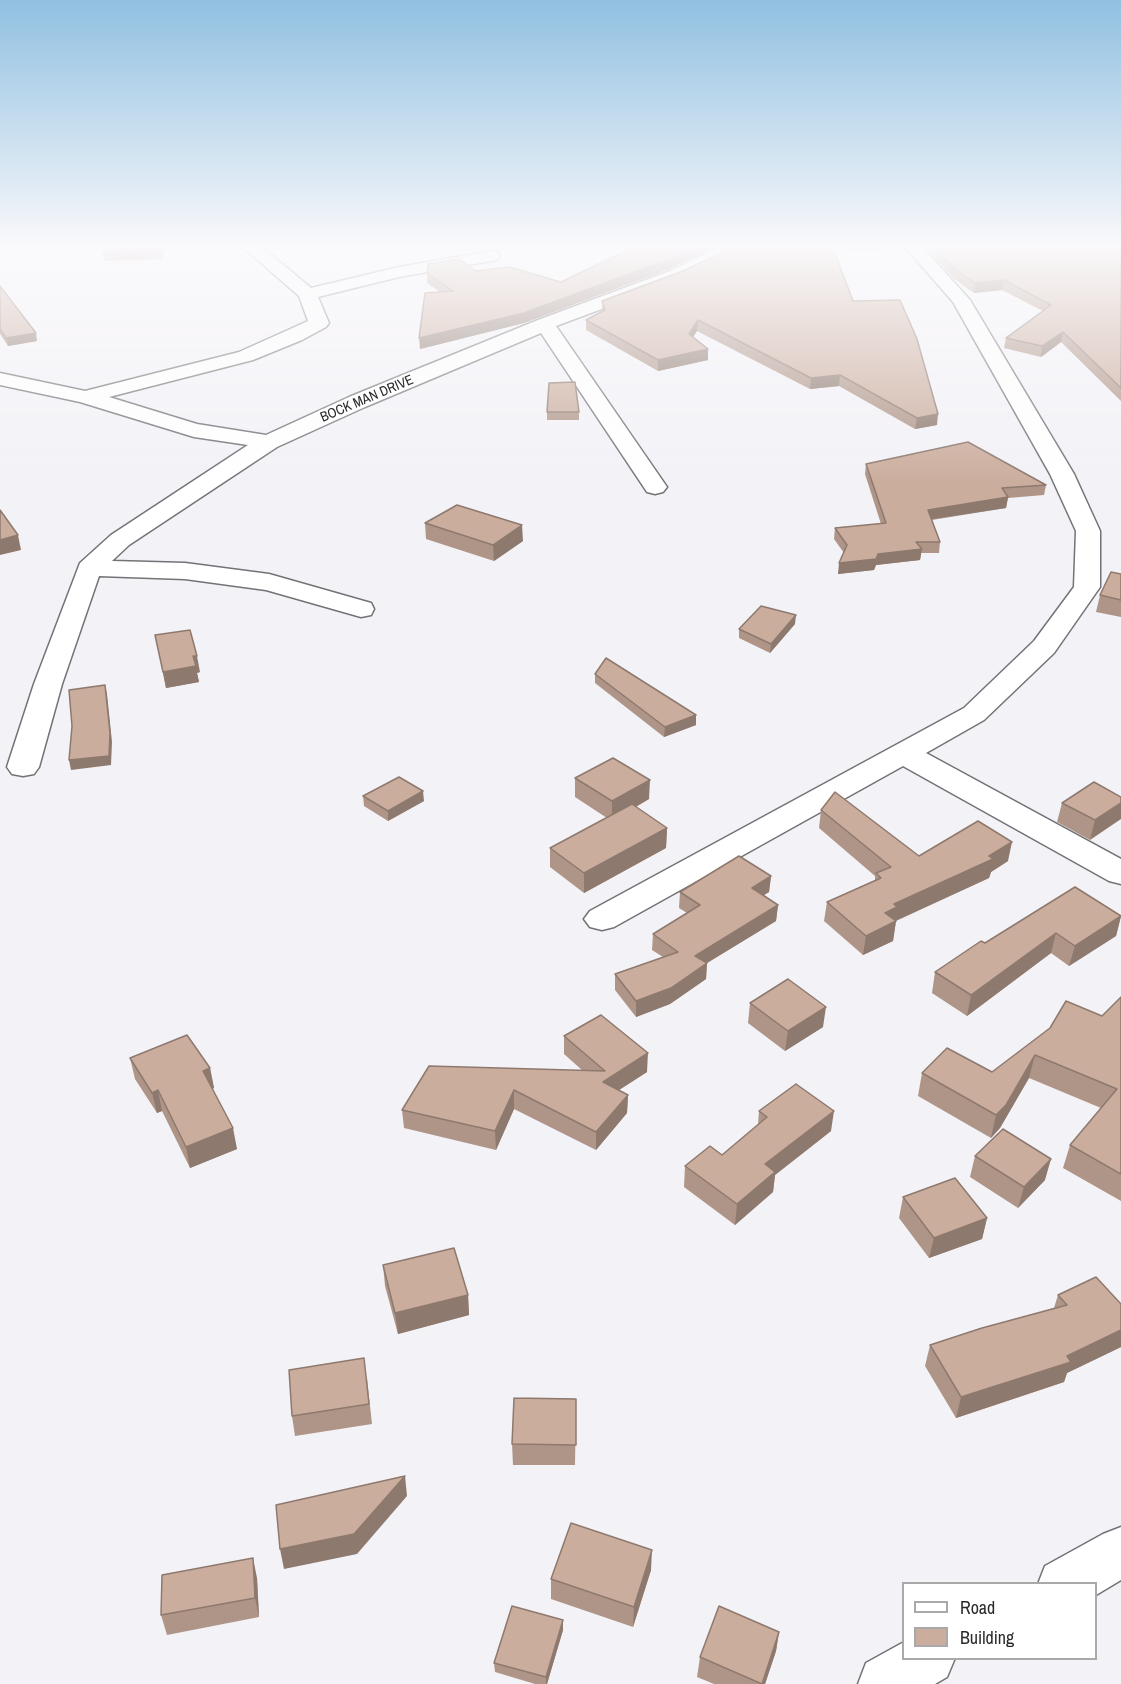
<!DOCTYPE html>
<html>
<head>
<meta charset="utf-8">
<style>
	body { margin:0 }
	#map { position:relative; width:1121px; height:1684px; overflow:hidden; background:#f3f2f7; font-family:"Archivo Narrow",sans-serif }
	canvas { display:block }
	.legend { position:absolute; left:902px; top:1582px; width:195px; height:78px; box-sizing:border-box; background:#fff; border:2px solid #aaa9aa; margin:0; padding:8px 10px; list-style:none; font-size:18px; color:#2a292b }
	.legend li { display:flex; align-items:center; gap:12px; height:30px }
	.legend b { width:30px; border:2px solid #aaa9aa }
</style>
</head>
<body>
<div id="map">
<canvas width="1121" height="1684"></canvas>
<ul class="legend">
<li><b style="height:8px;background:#fff"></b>Road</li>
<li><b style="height:16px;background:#cbad9d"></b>Building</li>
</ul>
</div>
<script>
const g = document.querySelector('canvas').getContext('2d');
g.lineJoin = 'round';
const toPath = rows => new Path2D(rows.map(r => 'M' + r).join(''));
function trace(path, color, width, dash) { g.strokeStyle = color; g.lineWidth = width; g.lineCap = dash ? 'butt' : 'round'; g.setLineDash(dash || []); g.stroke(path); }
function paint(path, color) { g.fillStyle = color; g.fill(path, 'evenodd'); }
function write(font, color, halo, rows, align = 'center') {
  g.font = font + ' "Archivo Narrow",sans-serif'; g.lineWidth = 4.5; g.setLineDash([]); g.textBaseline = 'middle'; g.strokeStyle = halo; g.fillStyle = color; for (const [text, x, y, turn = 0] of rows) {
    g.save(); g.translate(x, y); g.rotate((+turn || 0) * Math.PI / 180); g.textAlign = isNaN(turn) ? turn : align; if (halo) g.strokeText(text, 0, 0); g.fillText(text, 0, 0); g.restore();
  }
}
const street = toPath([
	[244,248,263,248,311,288,399,267,491,251,497,252,500,256,497,260,491,261,399,277,318,297,329,323,326,327,302,340,253,360,109,397,197,424,266,435,349,397,538,320,670,271,717,248,739,248,736,252,682,279,556,326,667,487,663,492,655,494,647,492,541,333,365,407,277,447,129,545,112,561,185,563,269,574,371,603,374,609,371,615,361,617,266,590,185,579,99,576,62,684,39,767,34,774,23,776,12,774,7,767,34,684,80,563,111,535,248,445,194,437,80,402,0,385,0,373,85,391,239,352,308,321,299,296,244,248],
	[906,248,923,248,970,300,1074,474,1100,531,1100,587,1054,653,984,720,926,753,1121,859,1121,884,1109,881,903,766,614,927,602,930,590,927,584,919,590,911,964,708,1034,641,1074,587,1076,531,1050,474,953,302,906,248],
	[1121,1527,1121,1580,1096,1595,1096,1584,1038,1584,1045,1566,1103,1534,1121,1527],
	[904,1642,904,1658,955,1658,947,1677,935,1684,858,1684,866,1663,904,1642]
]);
trace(street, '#737276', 3);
paint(street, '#fff');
paint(toPath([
	[165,248,162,259,104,261,103,254],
	[616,248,713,248,669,269,524,323,420,349,440,292,427,283,427,273,476,271,561,282,629,249],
	[848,248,882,248,881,249,848,249],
	[926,248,1121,248,1121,401,1061,342,1041,357,1004,348,1006,338,1043,311,1002,290,974,293,953,278],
	[683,271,853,301,937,425,915,429,839,386,810,389,697,331,693,337,708,360,658,371,586,330,586,320,602,312,602,301],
	[0,286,37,341,8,346,0,334],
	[547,412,579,412,579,420,547,420],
	[866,464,1046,485,1044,495,1008,498,1006,508,932,520,940,542,939,553,921,553,920,560,876,565,874,570,838,574,844,553,834,539,835,528,881,524,865,474],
	[425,523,523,541,494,561,426,539],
	[1121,574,1121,617,1096,612,1100,595],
	[795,624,770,653,739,638,739,629],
	[155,635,200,672,197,673,199,682,166,688],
	[595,674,696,725,664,737,595,683],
	[575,778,649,799,636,807,667,828,666,848,584,893,550,867,550,848,607,818,575,797],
	[363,796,424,801,388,821,364,806],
	[1121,797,1090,840,1057,822,1062,803],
	[821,810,919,856,1008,861,991,872,989,878,896,921,893,941,863,955,824,921,827,902,875,880,875,876,819,828],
	[771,876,769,892,764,895,778,905,776,921,707,963,706,979,670,1004,636,1017,615,990,615,974,663,957,652,950,653,934,687,913,679,908,680,892],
	[1121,916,1116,936,1069,966,1051,953,967,1016,932,993,935,972,985,943],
	[1121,997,1121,1201,1063,1168,1070,1145,1101,1108,1029,1078,1000,1128,991,1138,918,1096,922,1073,992,1072,1102,1016],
	[750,1003,823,1027,785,1051,748,1023],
	[564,1036,647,1072,619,1090,628,1095,627,1113,596,1150,514,1109,496,1150,404,1128,402,1110,583,1071,564,1054],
	[130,1058,210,1068,214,1088,212,1089,237,1149,190,1168,162,1111,157,1113,135,1079],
	[759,1111,831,1131,775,1175,773,1192,735,1225,684,1187,685,1166,722,1155,758,1125],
	[975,1156,1045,1180,1018,1208,970,1177],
	[903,1197,987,1218,982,1239,929,1258,899,1218],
	[383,1265,468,1295,469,1315,398,1334,385,1286],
	[1058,1295,1121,1304,1121,1347,1067,1373,1064,1382,956,1418,925,1366,930,1345,1054,1308],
	[367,1378,372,1424,295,1436,292,1416],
	[576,1399,575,1465,513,1465,512,1444],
	[651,1570,633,1627,551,1599,551,1579],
	[257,1578,259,1617,167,1635,161,1615],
	[563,1620,563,1630,547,1684,535,1684,495,1672,494,1663],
	[779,1632,776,1651,765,1684,714,1684,697,1677,700,1657]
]), '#af9587');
paint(toPath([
	[162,248,165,248,162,259,161,252],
	[693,248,713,248,669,269,524,323,420,349,419,338],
	[1004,280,1002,290,974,293,975,283],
	[698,320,697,331,688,345,689,334],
	[1063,332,1061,342,1041,357,1042,346],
	[36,333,37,341,8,346,6,338],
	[708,349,708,360,658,371,658,360],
	[840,375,839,386,810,389,811,378],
	[938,414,937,425,915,429,917,418],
	[1008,497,1006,508,926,520,928,510],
	[522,525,523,541,494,561,493,545],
	[18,535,21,550,0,555,0,540],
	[922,549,920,560,876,565,874,570,838,574,839,563,878,554],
	[796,615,795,624,770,653,771,644],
	[193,656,197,656,200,672,197,673,199,682,166,688,163,672],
	[105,685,107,694,112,742,111,765,71,770,69,760],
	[696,715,696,725,664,737,665,727],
	[650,780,649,799,612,820,612,801],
	[423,791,424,801,388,821,388,811],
	[1121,803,1121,819,1090,840,1095,820],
	[667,828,666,848,584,893,584,873],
	[1012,842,1008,861,991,872,989,878,895,921,896,921,893,941,863,955,866,936,885,913,894,904,989,856],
	[771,876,769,892,750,903,752,888],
	[778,905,776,921,707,963,706,979,670,1004,636,1017,636,1001,695,956],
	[1121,916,1116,936,1069,966,1075,946],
	[1056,933,1051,953,967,1016,971,995],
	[826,1007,823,1027,785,1051,788,1031],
	[648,1053,647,1072,602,1101,603,1082],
	[1035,1055,1029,1078,1000,1128,991,1138,996,1115],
	[210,1068,214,1088,207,1091,203,1071],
	[158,1090,162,1111,157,1113,152,1093],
	[514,1090,514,1109,496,1150,495,1131],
	[628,1095,627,1113,596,1150,596,1132],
	[834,1111,831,1131,775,1175,773,1192,735,1225,737,1204,765,1164],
	[233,1128,237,1149,190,1168,186,1147],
	[1051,1159,1045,1180,1018,1208,1024,1187],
	[987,1218,982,1239,929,1258,934,1238],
	[468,1295,469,1315,398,1334,395,1313],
	[1121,1330,1121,1347,1067,1373,1064,1382,956,1418,961,1397,1067,1356],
	[405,1476,407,1496,357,1554,284,1569,280,1549],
	[652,1550,651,1570,633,1627,634,1607],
	[253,1558,257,1578,259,1617,255,1598],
	[563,1620,563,1630,547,1684,546,1684,546,1677],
	[779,1632,776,1651,765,1684,762,1684]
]), '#8e796e');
const building = toPath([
	[105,248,162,248,161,252,103,254,105,248],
	[632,248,693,248,670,259,524,313,419,338,425,293,453,291,427,273,428,264,459,259,476,271,509,267,561,282,632,248],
	[731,248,833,248,853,301,900,300,917,339,938,414,917,418,840,375,811,378,698,320,689,334,708,349,658,360,586,320,605,310,602,301,683,271,731,248],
	[935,248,1121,248,1121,388,1063,332,1042,346,1006,338,1051,305,1004,280,975,283,955,269,935,248],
	[0,286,36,333,6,338,0,329,0,286],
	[575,382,579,412,547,412,549,383,575,382],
	[968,442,1046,485,1002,488,1008,497,928,510,940,542,916,542,922,549,878,554,876,559,839,563,847,545,835,528,886,523,866,464,968,442],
	[457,505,522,525,493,545,425,523,457,505],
	[0,510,18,535,0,540,0,510],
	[1111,572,1121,574,1121,600,1100,595,1111,572],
	[761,606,796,615,771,644,739,629,761,606],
	[190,630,197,656,193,656,196,666,163,672,155,635,190,630],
	[606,658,696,715,665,727,595,674,606,658],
	[105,685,110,733,109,756,69,760,72,726,69,690,105,685],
	[613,758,650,780,612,801,575,778,613,758],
	[399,777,423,791,388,811,363,796,399,777],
	[1094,782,1121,797,1121,803,1095,820,1062,803,1094,782],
	[835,792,919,856,978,821,1012,842,989,856,993,859,894,904,897,907,885,913,896,921,866,936,827,902,881,878,876,873,891,867,821,810,835,792],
	[632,804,667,828,584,873,550,848,632,804],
	[739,856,771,876,752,888,778,905,695,956,707,963,671,988,636,1001,615,974,678,952,653,934,700,905,680,892,739,856],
	[1075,887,1121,916,1075,946,1056,933,971,995,935,972,981,941,985,943,1075,887],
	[788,979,826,1007,788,1031,750,1003,788,979],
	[1121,997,1121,1174,1070,1145,1117,1089,1035,1055,1006,1105,996,1115,922,1073,947,1048,992,1072,1050,1028,1066,1001,1102,1016,1121,997],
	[601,1015,648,1053,603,1082,628,1095,596,1132,514,1090,495,1131,402,1110,429,1066,605,1071,564,1036,601,1015],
	[187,1035,210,1068,203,1071,233,1128,186,1147,158,1090,152,1093,130,1058,187,1035],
	[796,1084,834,1111,765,1164,775,1172,737,1204,685,1166,710,1146,722,1155,767,1117,759,1111,796,1084],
	[1003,1129,1051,1159,1024,1187,975,1156,1003,1129],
	[955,1178,987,1218,934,1238,903,1197,955,1178],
	[454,1248,468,1295,395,1313,383,1265,454,1248],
	[1096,1277,1121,1304,1121,1330,1067,1356,1071,1362,961,1397,930,1345,982,1328,1067,1305,1058,1295,1096,1277],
	[364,1358,369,1404,292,1416,289,1370,364,1358],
	[514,1398,576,1399,576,1445,512,1444,514,1398],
	[405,1476,354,1534,280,1549,276,1505,405,1476],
	[571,1523,652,1550,634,1607,551,1579,571,1523],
	[253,1558,255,1598,161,1615,162,1575,253,1558],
	[512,1606,563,1620,546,1677,494,1663,512,1606],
	[719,1606,779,1632,762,1684,700,1657,719,1606]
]);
paint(building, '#cbad9d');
trace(building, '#8e796e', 1.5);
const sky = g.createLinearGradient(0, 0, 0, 483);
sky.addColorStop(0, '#90c0e1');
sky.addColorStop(0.51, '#faf9fb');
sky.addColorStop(1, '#faf9fb00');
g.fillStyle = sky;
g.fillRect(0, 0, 1121, 483);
write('14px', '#2a292b', '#fff', [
	["BOCK MAN DRIVE",367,399,-23]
]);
</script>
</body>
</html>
